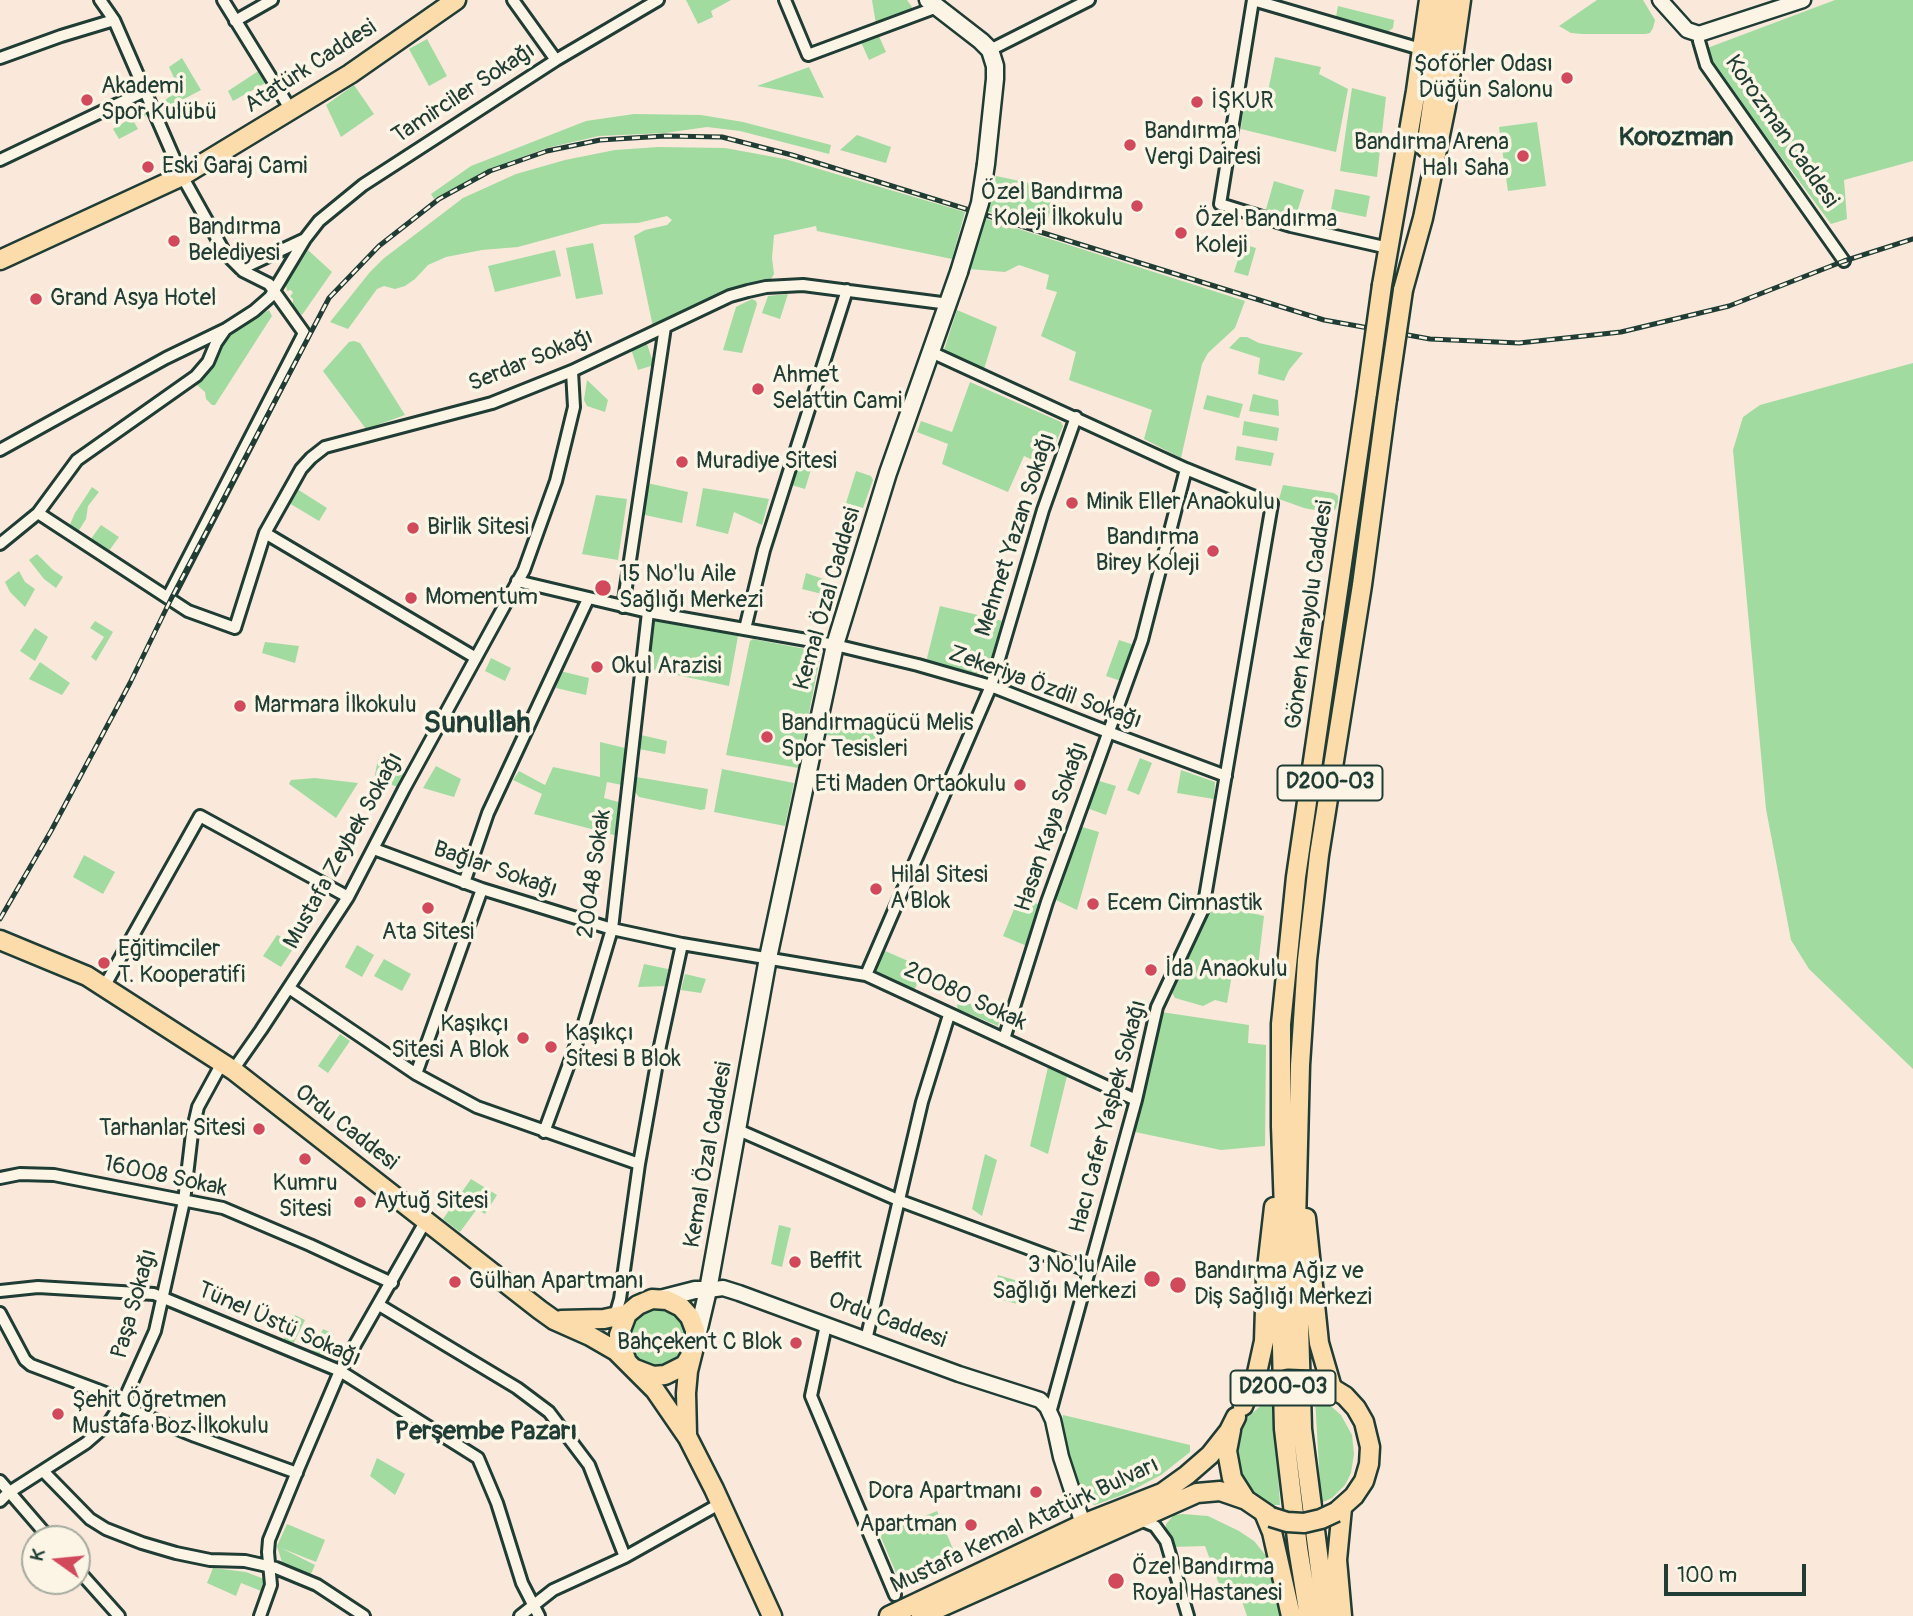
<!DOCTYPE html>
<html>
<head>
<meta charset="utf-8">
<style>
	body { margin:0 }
	#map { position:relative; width:1913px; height:1616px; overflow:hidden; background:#fae8db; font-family:Pangolin,sans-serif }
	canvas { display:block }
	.north { position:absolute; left:21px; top:1525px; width:70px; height:70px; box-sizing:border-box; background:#fcf5e5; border:2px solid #a4ab9e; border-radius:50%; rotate:285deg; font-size:19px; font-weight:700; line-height:28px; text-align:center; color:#1f3d34 }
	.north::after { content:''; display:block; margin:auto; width:24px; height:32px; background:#d1495b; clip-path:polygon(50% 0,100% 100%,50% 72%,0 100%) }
	.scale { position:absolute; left:1664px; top:1564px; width:142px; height:32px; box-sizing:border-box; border:4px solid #1f3d34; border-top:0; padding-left:9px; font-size:21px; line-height:24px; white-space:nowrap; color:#1f3d34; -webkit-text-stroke:5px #fcf5e5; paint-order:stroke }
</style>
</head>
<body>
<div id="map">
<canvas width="1913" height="1616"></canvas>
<div class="north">K</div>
<div class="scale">100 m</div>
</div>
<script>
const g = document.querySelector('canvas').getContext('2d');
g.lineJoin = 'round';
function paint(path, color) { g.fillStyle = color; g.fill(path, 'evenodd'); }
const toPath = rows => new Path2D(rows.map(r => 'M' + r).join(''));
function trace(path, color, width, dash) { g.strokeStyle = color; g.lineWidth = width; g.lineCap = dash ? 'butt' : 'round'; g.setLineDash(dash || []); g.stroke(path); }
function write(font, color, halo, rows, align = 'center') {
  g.font = font + ' Pangolin,sans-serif'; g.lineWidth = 7; g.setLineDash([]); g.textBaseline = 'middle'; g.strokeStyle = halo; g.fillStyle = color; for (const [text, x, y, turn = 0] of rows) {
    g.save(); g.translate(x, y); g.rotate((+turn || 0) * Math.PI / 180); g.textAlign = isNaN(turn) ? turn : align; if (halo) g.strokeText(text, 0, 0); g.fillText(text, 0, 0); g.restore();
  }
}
paint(toPath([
	[686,0,731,0,711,11,713,17,698,24],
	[872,0,907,0,912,7,910,10,876,24],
	[1597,0,1643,0,1655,20,1653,28,1650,33,1645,34,1583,34,1571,33,1559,26],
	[1835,0,1913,0,1913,161,1844,180,1847,219,1831,224,1702,50],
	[1338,6,1394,20,1393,28,1385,34,1335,22],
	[877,32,886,52,869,60,860,40],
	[427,39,447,76,429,86,409,49],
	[1275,57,1321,67,1319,74,1348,89,1336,152,1241,129,1244,103,1265,106],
	[182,58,201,90,161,111,159,105,179,89,169,67],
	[809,67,824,98,757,86],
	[260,70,267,82,233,101,228,91],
	[354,85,374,114,341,137,326,105],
	[1352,88,1386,97,1377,177,1340,171],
	[148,108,150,113,134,122,138,129,119,139,113,129],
	[634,114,701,115,743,122,831,145,829,154,740,131,707,127,665,133,599,136,547,148,489,169,434,199,431,194,471,166,586,121],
	[1537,122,1546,186,1508,191,1499,127],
	[857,135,891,147,886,163,840,150],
	[658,147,725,148,785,159,965,212,952,259,817,231,816,226,774,235,772,258,774,274,771,279,729,290,653,327,634,236,645,230,667,225,672,220,667,216,638,223,602,224,518,247,482,250,446,257,428,265,415,279,405,286,395,289,384,286,377,289,348,329,330,322,370,272,383,259,463,198,516,174,565,160,615,150],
	[996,176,1057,189,1045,229,983,210],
	[1274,181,1304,190,1294,222,1265,213],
	[1335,189,1370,196,1366,217,1331,210],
	[984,218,1245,301,1235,328,1208,353,1202,364,1181,458,1144,439,1152,410,1069,380,1076,352,1041,336,1057,292,1046,289,1049,275,1019,265,1005,272,969,269],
	[593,243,603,294,576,299,566,248],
	[1243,244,1256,248,1248,276,1234,272],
	[308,250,332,272,302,315,293,306,293,299,290,296,293,293,291,290,287,291,286,285],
	[555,250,561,276,495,292,488,266],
	[788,294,780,319,762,313,768,296],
	[752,299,756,301,757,304,742,353,723,350,736,307],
	[269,310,272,316,215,405,212,405,206,399,205,392,197,385,207,370,224,336],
	[957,310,997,327,984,369,944,350],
	[1240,337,1247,337,1259,343,1303,353,1289,370,1284,381,1258,374,1260,358,1229,348],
	[354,341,360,343,405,415,366,429,323,371,349,342],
	[647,344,654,365,638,370,631,349],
	[1913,363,1913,1069,1809,969,1791,940,1766,809,1733,450,1743,417,1760,405],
	[587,380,608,400,605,412,587,406,584,400],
	[970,382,1061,422,1063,426,1046,466,1024,456,1008,492,942,464,948,444,917,432,921,421,952,432],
	[1253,394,1278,400,1279,416,1249,411],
	[1207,395,1243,404,1239,418,1203,409],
	[1244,421,1279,428,1277,441,1242,435],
	[1237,446,1274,453,1271,466,1235,460],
	[797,455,814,460,805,489,788,484],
	[856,471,871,476,873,480,863,508,846,503],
	[647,483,688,492,682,523,645,515,642,510],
	[1283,485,1334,493,1338,496,1338,502,1335,510,1330,513,1304,508,1279,499],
	[92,487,99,492,88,506,86,519,76,535,68,529,75,513],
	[703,488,769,499,762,525,734,512,728,534,696,526],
	[297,489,327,508,319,521,289,503],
	[596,495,627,499,618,560,582,554],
	[101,525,119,537,106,555,88,543],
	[37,554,53,570,63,577,56,588,44,579,29,560],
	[19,571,25,582,35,589,25,607,10,592,5,582],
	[806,573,838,584,834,597,802,589],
	[940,606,1003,621,988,676,928,662,927,658],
	[651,617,738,636,729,686,648,669],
	[95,621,113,632,96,661,91,657,104,637,90,628],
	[35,628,48,637,35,661,20,651],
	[753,639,821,652,798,768,726,755,750,641],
	[1119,640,1134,645,1121,681,1106,676],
	[265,642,299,646,295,663,262,653],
	[491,658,511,668,505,681,485,671],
	[40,662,70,683,62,695,29,679],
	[560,671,589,678,586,695,556,688],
	[829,714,878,724,873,746,824,734],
	[641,735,667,741,665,754,639,749],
	[600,742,625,748,622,785,607,782,604,798,622,803,618,836,534,814,542,794,513,780,519,771,545,785,553,767,600,777],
	[1140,758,1152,763,1139,795,1127,790],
	[378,759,405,773,399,787,374,780],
	[436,766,461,779,454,797,423,788],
	[722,769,794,783,785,826,714,812],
	[1181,770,1215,782,1214,799,1177,793],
	[636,777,708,789,705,809,701,810,639,797,635,792],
	[315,778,358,783,336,818,289,784,291,780],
	[1096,780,1116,786,1106,815,1087,808],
	[1079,826,1099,832,1077,910,1056,900],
	[84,855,115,872,103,894,73,877],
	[1022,895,1039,905,1027,946,1003,936,1019,897],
	[1211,903,1264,916,1257,974,1233,969,1227,1003,1215,1000,1203,1006,1175,998,1172,993],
	[277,935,292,941,295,946,281,967,263,956],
	[357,945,374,955,362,977,345,967],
	[883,950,924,968,914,991,873,973],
	[384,959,411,974,402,991,374,976],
	[644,964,668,969,665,986,638,987],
	[685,974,706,979,701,993,681,990],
	[960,999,1000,1018,998,1026,958,1009,957,1006],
	[1161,1012,1249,1025,1248,1043,1266,1045,1265,1146,1221,1150,1135,1132],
	[340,1034,350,1041,328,1073,318,1066],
	[1048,1067,1067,1076,1048,1154,1030,1146],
	[985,1154,997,1160,982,1216,972,1209],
	[471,1179,497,1195,485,1214,477,1209,460,1232,443,1219],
	[779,1225,791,1228,782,1267,771,1264],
	[998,1275,1031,1285,1025,1306,991,1297],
	'627 1338a30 30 0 1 1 60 0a30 30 0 1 1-60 0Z',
	[295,1315,305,1320,291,1348,282,1343],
	[323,1329,334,1334,321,1362,310,1356],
	[1315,1398,1326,1402,1341,1415,1352,1435,1354,1454,1351,1473,1345,1485,1332,1498,1321,1503],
	[1273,1399,1280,1505,1270,1505,1256,1494,1244,1481,1236,1454,1240,1432,1248,1417,1266,1401],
	[1063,1415,1190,1445,1190,1452,1161,1475,1125,1494,1095,1505,1087,1502,1074,1482,1062,1438],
	[377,1458,405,1474,395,1495,370,1476],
	[937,1511,956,1556,899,1580,880,1535],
	[1183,1514,1208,1516,1239,1531,1254,1541,1272,1563,1283,1616,1247,1616,1239,1592,1222,1592,1205,1546,1172,1547,1166,1535,1166,1524,1174,1515],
	[287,1524,325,1540,316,1562,281,1548,315,1565,310,1576,282,1562,277,1546],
	[213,1568,246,1572,264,1579,261,1591,241,1583,236,1596,207,1583]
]), '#a1dba0');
const minor = toPath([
	[100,0,114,20,182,176,225,253,243,271,269,284,304,333,168,597],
	[223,0,291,110],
	[513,0,556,60],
	[785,0,808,55,937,7],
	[1253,0,1220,204,1291,226,1384,247],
	[1253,0,1414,47],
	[235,21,272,0],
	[1699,34,1699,41,1706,65,1844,261],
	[990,50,1089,0],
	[0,58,61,36,114,20],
	[0,160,145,91],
	[241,269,305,239],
	[931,352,1186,469,1272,504,1203,909,1157,1007,1136,1100,1050,1413],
	[0,450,166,358,226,329,254,311,270,297,305,239,319,221,363,185,556,60,658,0],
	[38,513,188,611,235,628,265,533,301,469,311,458,325,447,492,403,572,371,730,296,748,291,766,287,803,285,949,304],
	[265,533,476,658],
	[0,544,38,513,77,460,196,376,208,362,216,343,225,330],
	[517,581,648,612,835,645,918,665,991,686,1108,732,1226,776],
	[623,607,665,327],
	[745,629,764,550,847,290],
	[374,849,482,889,612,929,682,944,866,975,1136,1100],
	[464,883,488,813,588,599],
	[866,975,991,686,1043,510,1076,417],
	[104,987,200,816,348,897],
	[289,988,416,1074,477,1107,639,1164],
	[1004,1039,1047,902,1142,640,1186,469],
	[233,1070,261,1030,348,897,404,789,524,570,556,481,566,440,574,407,572,371],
	[416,1074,482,889],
	[736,1129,898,1200,1089,1271],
	[544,1132,584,1023,612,929,648,612],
	[0,1178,20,1174,54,1175,223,1208,310,1245,392,1283],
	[0,1291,38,1287,154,1294,340,1371,478,1458,497,1503,522,1583,539,1616],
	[379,1305,517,1388,549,1412,589,1465,625,1557],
	[0,1313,25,1360,31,1365,124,1400],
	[615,1316,620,1299,639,1164,660,1046,682,944],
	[826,1325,811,1396,895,1595],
	[866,1340,922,1102,949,1015],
	[121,1406,195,1436,297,1473],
	[44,1472,90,1519,106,1529,142,1543,176,1553,210,1560,245,1561,276,1568,317,1585,364,1616],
	[0,1481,50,1539],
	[0,1501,8,1493,86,1443,108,1424,124,1400,155,1331,184,1201,192,1133,198,1107,222,1063],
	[1138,1519,1155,1526,1166,1541,1188,1616],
	[77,1569,119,1616],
	[260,1616,271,1585,268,1552,269,1540,299,1467,340,1371,425,1222],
	[520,1616,553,1590,625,1557,721,1503]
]);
const tertiary = toPath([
	[1660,0,1687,30,1699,34,1803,0],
	[708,1290,723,1288,739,1293,959,1374,1040,1400,1047,1407,1053,1420,1061,1457,1083,1524]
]);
const secondary = toPath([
	[928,0,981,41,990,50,995,66,995,79,986,164],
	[660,1299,695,1290,708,1290],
	[696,1341,708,1290,768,958,835,645,888,473,959,272]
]);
const primary = toPath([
	[0,260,182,176,350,74,456,0],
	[0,940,87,976,233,1070,540,1310,554,1320,590,1336,616,1351,655,1390,688,1438,714,1489,772,1616],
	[561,1320,604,1319,627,1314,638,1305,652,1299,667,1300,681,1307,690,1317,695,1330,695,1343,688,1371,686,1393,687,1434],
	[626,1359,620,1345,619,1335,627,1314],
	[635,1369,653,1376,665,1375,685,1365,691,1355],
	[1327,1385,1345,1396,1356,1408,1364,1422,1370,1447,1369,1464,1364,1481,1354,1496,1336,1512],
	[1231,1430,1227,1451,1232,1478,1246,1500,1271,1517],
	[889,1616,1083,1524,1162,1493,1187,1475,1210,1455,1229,1431,1236,1417],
	[921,1616,1197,1493,1220,1491,1246,1500]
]);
const trunk = toPath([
	[1426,148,1447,0],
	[1382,285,1416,91,1429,0],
	[1403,290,1423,218,1446,106,1461,0],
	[1306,1218,1319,1343,1332,1388],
	[1243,1406,1257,1373,1264,1341,1266,1277,1274,1207],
	[1342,1508,1337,1560,1342,1616],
	[1265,1515,1272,1532,1291,1616],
	[1309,1616,1298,1548,1284,1429,1281,1307,1284,1210,1281,1126,1281,1024,1296,877,1367,393],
	[1326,1616,1302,1429,1296,1223,1300,1065,1307,960,1319,855,1362,585,1387,399]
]);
trace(minor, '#1f3d34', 16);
trace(tertiary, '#1f3d34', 19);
trace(secondary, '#1f3d34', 21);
trace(primary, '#1f3d34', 23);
trace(trunk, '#1f3d34', 23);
trace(minor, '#fcf5e5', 10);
trace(tertiary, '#fcf5e5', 14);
trace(secondary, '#fcf5e5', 16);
trace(primary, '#fddcac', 18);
trace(trunk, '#fddcac', 18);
const rail = toPath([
	[0,919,51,831,130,683,171,599,329,298,379,246,439,199,490,171,547,151,600,140,665,136,722,137,792,155,1324,320,1430,339,1519,343,1621,332,1729,306,1844,261,1913,239]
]);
trace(rail, '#1f3d34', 5);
trace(rail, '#fcf5e5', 2.5, [8]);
const secondaryBridge = toPath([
	[959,272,980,203,986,164]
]);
const primaryBridge = toPath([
	[1259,1392,1288,1380,1312,1381,1327,1385],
	[1271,1517,1287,1522,1304,1523,1321,1519,1336,1512]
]);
const trunkBridge = toPath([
	[1367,393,1382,285],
	[1387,399,1403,290]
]);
trace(secondaryBridge, '#1f3d34', 21, []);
trace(primaryBridge, '#1f3d34', 23, []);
trace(trunkBridge, '#1f3d34', 23, []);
trace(secondaryBridge, '#fcf5e5', 16);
trace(primaryBridge, '#fddcac', 18);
trace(trunkBridge, '#fddcac', 18);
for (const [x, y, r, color] of [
	[1567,78,7,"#d1495b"],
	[87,100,7,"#d1495b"],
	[1197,102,7,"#d1495b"],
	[1130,145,7,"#d1495b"],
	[1523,156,7,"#d1495b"],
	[148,167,7,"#d1495b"],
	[1137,206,7,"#d1495b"],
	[1181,233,7,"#d1495b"],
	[174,241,7,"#d1495b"],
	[36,299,7,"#d1495b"],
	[758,389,7,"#d1495b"],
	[682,462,7,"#d1495b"],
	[1072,503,7,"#d1495b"],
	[413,528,7,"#d1495b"],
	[1213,551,7,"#d1495b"],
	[603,588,9,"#d1495b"],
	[411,598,7,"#d1495b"],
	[597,667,7,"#d1495b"],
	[240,706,7,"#d1495b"],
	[767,737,7,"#d1495b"],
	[1020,785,7,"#d1495b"],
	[876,889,7,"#d1495b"],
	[1093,904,7,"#d1495b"],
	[428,908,7,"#d1495b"],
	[104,963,7,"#d1495b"],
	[1151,970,7,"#d1495b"],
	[523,1038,7,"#d1495b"],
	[551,1047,7,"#d1495b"],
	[259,1129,7,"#d1495b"],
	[305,1159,7,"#d1495b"],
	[360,1202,7,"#d1495b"],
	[795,1262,7,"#d1495b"],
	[1152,1279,9,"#d1495b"],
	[455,1282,7,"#d1495b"],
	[1178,1285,9,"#d1495b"],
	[796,1343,7,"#d1495b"],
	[58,1414,7,"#d1495b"],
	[1036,1492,7,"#d1495b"],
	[971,1525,7,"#d1495b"],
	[1116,1581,9,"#d1495b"]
]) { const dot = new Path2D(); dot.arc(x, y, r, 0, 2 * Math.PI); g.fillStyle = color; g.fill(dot); trace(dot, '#fcf5e5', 2.5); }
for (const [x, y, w] of [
	[1330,783,105],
	[1283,1388,105]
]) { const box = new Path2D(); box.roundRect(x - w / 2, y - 17.5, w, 35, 5); g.fillStyle = '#fcf5e5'; g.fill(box); trace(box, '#1f3d34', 2); }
write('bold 21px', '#1f3d34', null, [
	["D200-03",1330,783],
	["D200-03",1283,1388]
]);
write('23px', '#1f3d34', '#fcf5e5', [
	["Şoförler Odası",1553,65,"right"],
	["Düğün Salonu",1553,91,"right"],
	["Akademi",101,87],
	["Spor Kulübü",101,113],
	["İŞKUR",1211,102],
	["Bandırma",1144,132],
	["Vergi Dairesi",1144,158],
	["Bandırma Arena",1509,143,"right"],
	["Halı Saha",1509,169,"right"],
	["Eski Garaj Cami",162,167],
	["Özel Bandırma",1123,193,"right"],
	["Koleji İlkokulu",1123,219,"right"],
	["Özel Bandırma",1195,220],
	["Koleji",1195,246],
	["Bandırma",188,228],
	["Belediyesi",188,254],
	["Grand Asya Hotel",50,299],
	["Ahmet",772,376],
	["Selattin Cami",772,402],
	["Muradiye Sitesi",696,462],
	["Minik Eller Anaokulu",1086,503],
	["Birlik Sitesi",427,528],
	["Bandırma",1199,538,"right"],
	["Birey Koleji",1199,564,"right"],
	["15 No'lu Aile",619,575],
	["Sağlığı Merkezi",619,601],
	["Momentum",425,598],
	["Okul Arazisi",611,667],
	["Marmara İlkokulu",254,706],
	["Bandırmagücü Melis",781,724],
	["Spor Tesisleri",781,750],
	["Eti Maden Ortaokulu",1006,785,"right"],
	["Hilal Sitesi",890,876],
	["A Blok",890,902],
	["Ecem Cimnastik",1107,904],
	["Ata Sitesi",428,933,"center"],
	["Eğitimciler",118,950],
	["T. Kooperatifi",118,976],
	["İda Anaokulu",1165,970],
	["Kaşıkçı",509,1025,"right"],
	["Sitesi A Blok",509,1051,"right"],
	["Kaşıkçı",565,1034],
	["Sitesi B Blok",565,1060],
	["Tarhanlar Sitesi",245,1129,"right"],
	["Kumru",305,1184,"center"],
	["Sitesi",305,1210,"center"],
	["Aytuğ Sitesi",374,1202],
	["Beffit",809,1262],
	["3 No'lu Aile",1136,1266,"right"],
	["Sağlığı Merkezi",1136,1292,"right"],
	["Bandırma Ağız ve",1194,1272],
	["Diş Sağlığı Merkezi",1194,1298],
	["Gülhan Apartmanı",469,1282],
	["Bahçekent C Blok",782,1343,"right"],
	["Şehit Öğretmen",72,1401],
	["Mustafa Boz İlkokulu",72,1427],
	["Dora Apartmanı",1022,1492,"right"],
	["Apartman",957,1525,"right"],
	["Özel Bandırma",1132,1568],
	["Royal Hastanesi",1132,1594]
], 'left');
write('23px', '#1f3d34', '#fcf5e5', [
	["Atatürk Caddesi",311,67,-33],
	["Tamirciler Sokağı",464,94,-33],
	["Korozman Caddesi",1781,132,55],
	["Serdar Sokağı",531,361,-22],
	["Mehmet Yazan Sokağı",1016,535,-72],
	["Kemal Özal Caddesi",828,599,-74],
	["Gönen Karayolu Caddesi",1310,615,-82],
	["Zekeriya Özdil Sokağı",1045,688,20],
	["Hasan Kaya Sokağı",1052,827,-71],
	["Mustafa Zeybek Sokağı",344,851,-61],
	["Bağlar Sokağı",495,870,19],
	["20048 Sokak",595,874,-82],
	["20080 Sokak",965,997,25],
	["Hacı Cafer Yaşbek Sokağı",1109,1117,-75],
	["Ordu Caddesi",346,1128,38],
	["Kemal Özal Caddesi",709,1155,-80],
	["16008 Sokak",165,1177,12],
	["Paşa Sokağı",135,1304,-74],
	["Ordu Caddesi",887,1321,20],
	["Tünel Üstü Sokağı",279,1325,24],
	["Mustafa Kemal Atatürk Bulvarı",1025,1526,-25]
]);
write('bold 26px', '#1f3d34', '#fcf5e5', [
	["Korozman",1676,138],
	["Perşembe Pazarı",486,1432]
]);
write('bold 30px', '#1f3d34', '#fcf5e5', [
	["Sunullah",477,724]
]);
</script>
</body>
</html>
